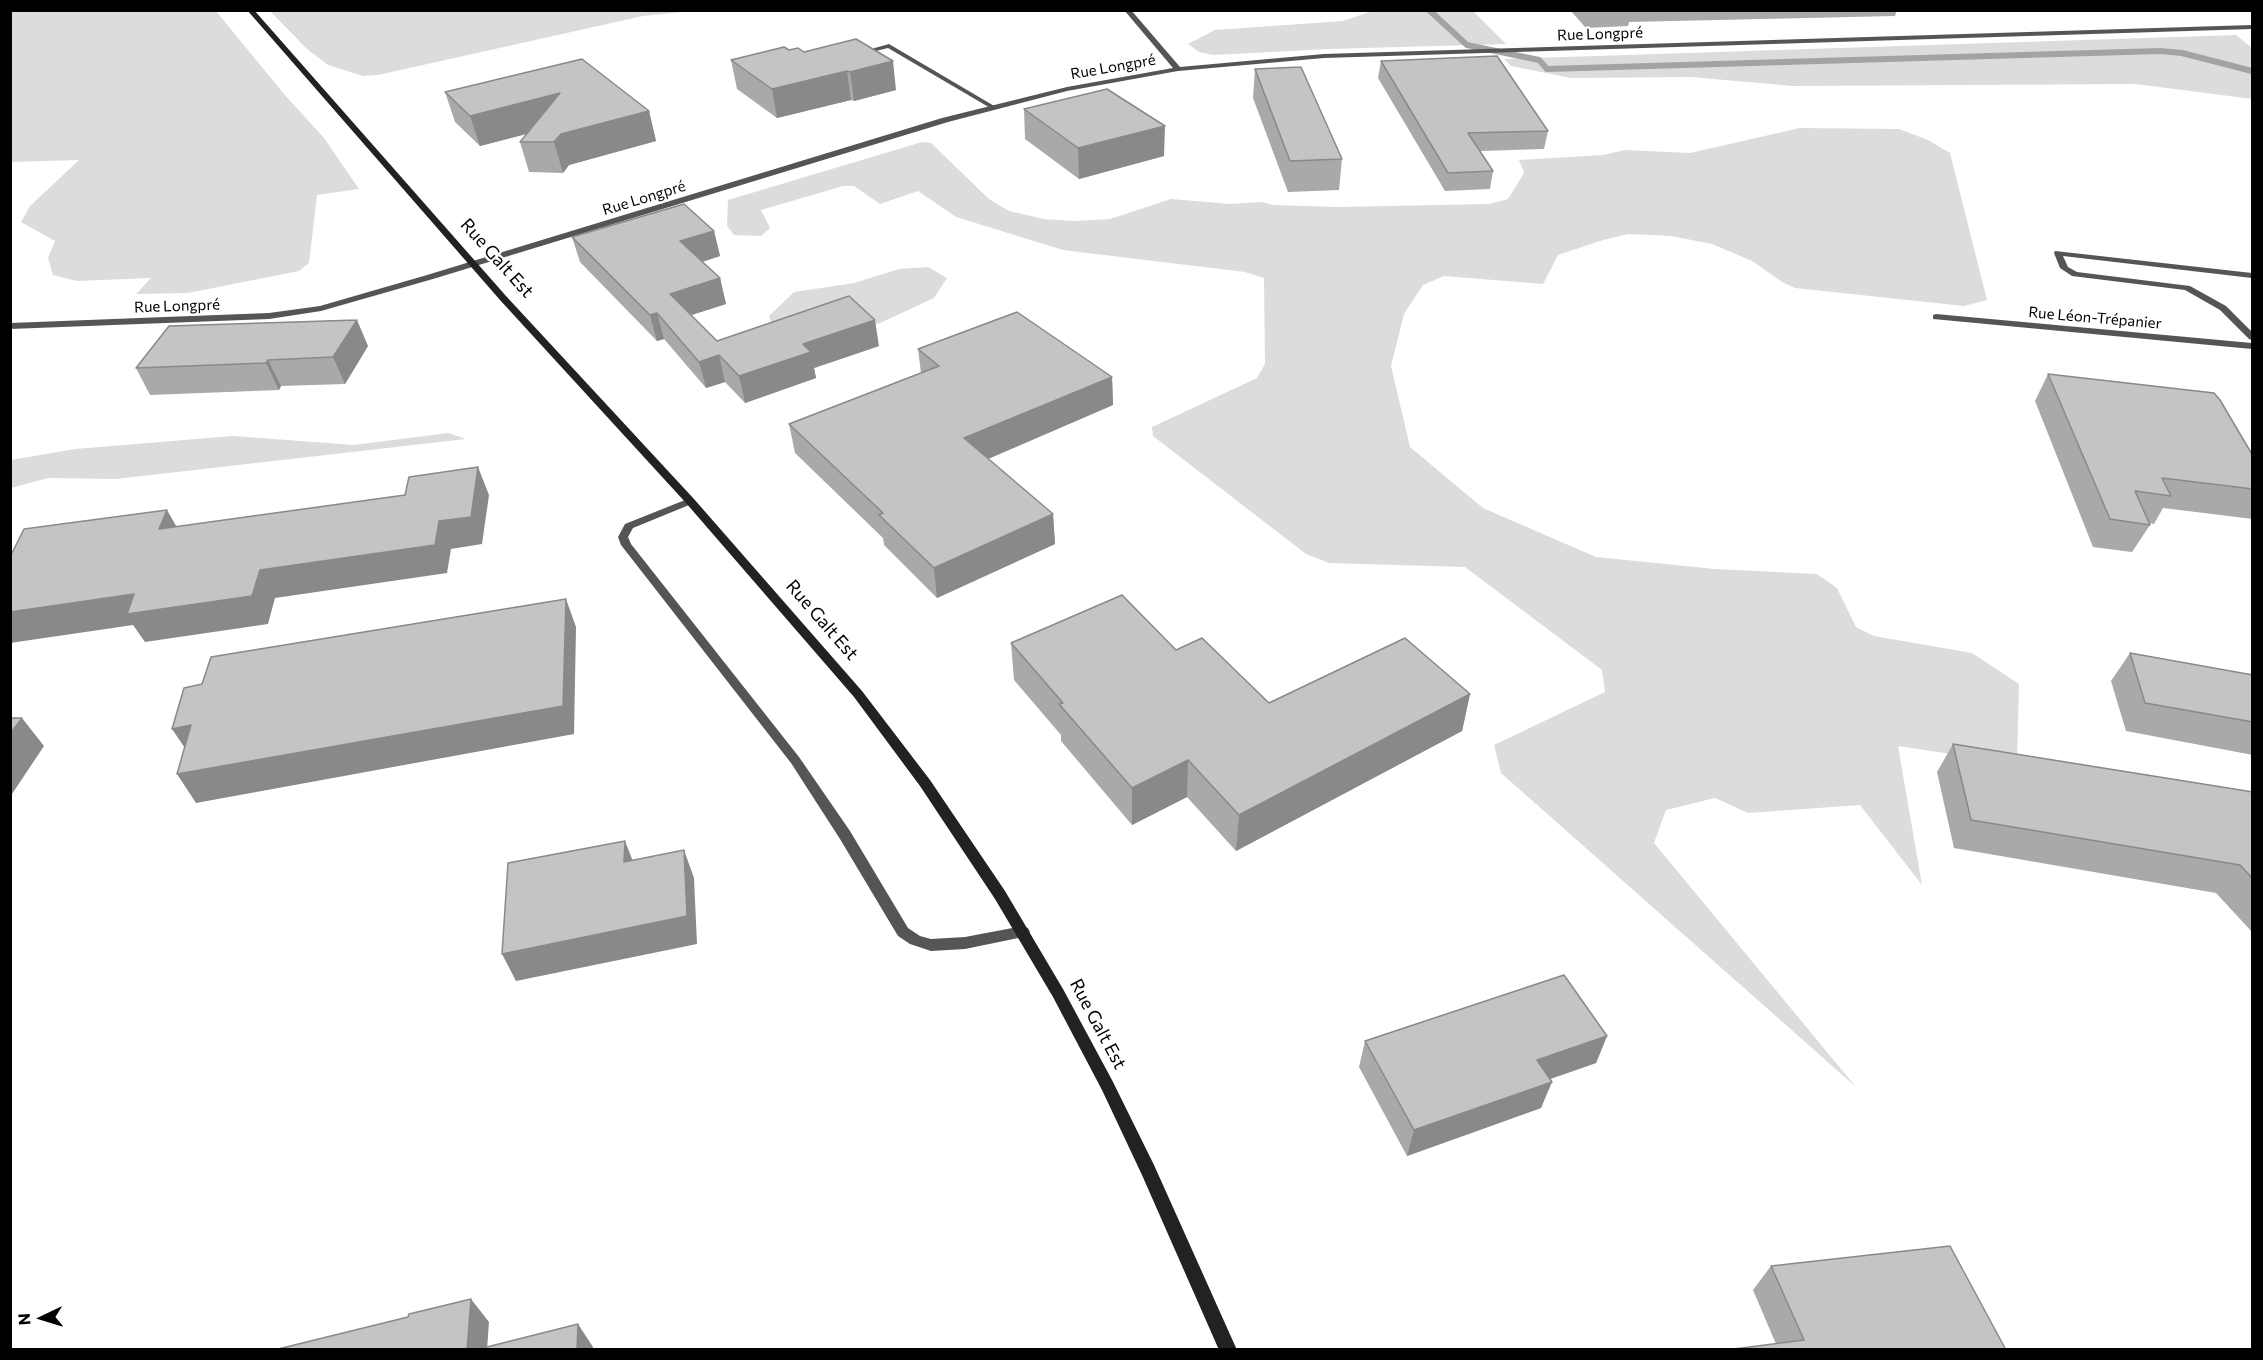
<!DOCTYPE html>
<html>
<head>
<meta charset="utf-8">
<style>
	body { margin:0 }
	#map { position:relative; width:2263px; height:1360px; overflow:hidden; background:#fff; font-family:Commissioner,sans-serif }
	canvas { display:block }
	.frame { position:absolute; inset:0; border:12px solid #000; pointer-events:none }
	.north { position:absolute; left:12px; top:1288px; width:60px; height:60px; -webkit-text-stroke:4px #fff; paint-order:stroke; rotate:266deg; font-size:16px; font-weight:700; line-height:24px; text-align:center; color:#000 }
	.north::after { content:''; display:block; margin:auto; width:21px; height:27px; background:#000; clip-path:polygon(50% 0,100% 100%,50% 72%,0 100%) }
</style>
</head>
<body>
<div id="map">
<canvas width="2263" height="1360"></canvas>
<div class="frame"></div>
<div class="north">N</div>
</div>
<script>
const g = document.querySelector('canvas').getContext('2d');
g.lineJoin = 'round';
function paint(path, color) { g.fillStyle = color; g.fill(path, 'evenodd'); }
const toPath = rows => new Path2D(rows.map(r => 'M' + r).join(''));
function trace(path, color, width, dash) { g.strokeStyle = color; g.lineWidth = width; g.lineCap = dash ? 'butt' : 'round'; g.setLineDash(dash || []); g.stroke(path); }
function write(font, color, halo, rows, align = 'center') {
  g.font = font + ' Commissioner,sans-serif'; g.lineWidth = 4.5; g.setLineDash([]); g.textBaseline = 'middle'; g.strokeStyle = halo; g.fillStyle = color; for (const [text, x, y, turn = 0] of rows) {
    g.save(); g.translate(x, y); g.rotate((+turn || 0) * Math.PI / 180); g.textAlign = isNaN(turn) ? turn : align; if (halo) g.strokeText(text, 0, 0); g.fillText(text, 0, 0); g.restore();
  }
}
paint(toPath([
	[10,11,216,11,284,94,324,138,359,189,317,195,309,263,299,271,188,293,136,294,151,278,77,281,53,275,48,258,55,241,21,222,30,206,79,160,11,162],
	[270,11,693,11,643,16,378,75,363,76,328,65,307,49],
	[1473,11,1506,44,1329,49,1213,55,1199,52,1188,44,1215,30,1343,21,1372,11],
	[2236,35,2252,48,2252,99,2136,84,1793,86,1691,77,1571,78,1511,66,1504,59],
	[1800,128,1899,129,1928,140,1950,153,1987,300,1964,306,1795,288,1782,282,1752,261,1712,244,1671,236,1628,234,1603,240,1558,255,1543,284,1444,276,1423,285,1404,314,1391,366,1410,447,1483,508,1596,557,1715,569,1817,574,1837,588,1856,627,1874,636,1972,653,2019,684,2017,764,1898,746,1922,885,1860,805,1748,813,1715,798,1666,810,1654,843,1856,1087,1501,773,1494,745,1605,692,1602,670,1465,567,1329,563,1306,554,1153,436,1152,427,1257,378,1265,364,1264,278,1245,272,1063,250,956,217,918,191,880,204,854,186,843,186,761,210,770,228,761,236,734,235,727,226,728,200,922,142,931,143,989,199,1009,211,1044,219,1075,221,1110,219,1171,199,1230,204,1262,202,1274,205,1337,207,1489,204,1508,199,1524,173,1519,160,1603,155,1625,150,1690,153],
	[928,267,947,278,934,298,880,323,866,327,772,326,769,316,794,292,854,283,899,269],
	[448,433,466,439,116,479,48,478,11,488,11,460,75,449,233,436,354,445]
]), '#dcdcdc');
trace(toPath([
	[1429,10,1467,45,1539,60,1547,69,2160,51,2182,53,2252,71]
]), '#a3a3a3', 6);
paint(toPath([
	[889,44,996,107,998,108,992,109,888,48,860,55,857,53,889,44],
	[2055,251,2252,273,2252,278,2063,256,2068,267,2077,272,2190,286,2226,306,2252,332,2252,340,2249,339,2220,310,2185,290,2072,276,2060,268,2054,253,2055,251],
	[690,498,695,501,694,503,633,528,628,537,631,544,799,757,850,831,908,928,920,936,931,939,965,937,1023,926,1028,928,1030,932,1028,936,965,949,931,951,910,944,898,936,840,839,791,763,621,545,618,537,625,524,690,498]
]), '#555');
paint(toPath([
	[1124,10,1131,10,1180,67,1324,54,2252,25,2252,29,1324,58,1178,71,1067,91,948,122,433,279,321,311,269,319,10,329,10,323,269,313,320,306,427,275,942,118,1067,87,1173,68,1124,10],
	[1936,314,2252,343,2252,349,1933,319,1933,315,1936,314]
]), '#555');
paint(toPath([
	[247,10,254,10,506,296,694,499,862,691,930,780,1005,891,1063,989,1112,1080,1154,1165,1237,1350,1219,1350,1142,1175,1102,1090,1053,997,995,899,920,786,854,697,686,503,500,300,247,10]
]), '#222');
paint(toPath([
	[1570,10,1897,10,1895,16,1629,22,1628,26,1586,28],
	[789,50,804,52,896,90,854,101,851,100,777,118,737,89,731,60],
	[1381,61,1548,131,1544,149,1480,151,1493,171,1490,189,1445,191,1378,78],
	[1255,69,1342,159,1339,190,1288,192,1253,98],
	[445,92,649,111,656,141,569,165,563,173,529,172,520,142,526,134,480,146,455,122],
	[1024,109,1164,156,1079,179,1025,139],
	[714,231,720,256,702,262,720,278,726,304,691,315,717,341,879,346,814,368,816,378,745,403,725,382,706,388,664,339,657,341,580,262,572,237],
	[368,346,345,384,281,386,279,390,150,395,136,368],
	[918,349,1112,377,1113,405,988,459,1053,514,1055,544,937,598,884,545,883,538,795,453,789,424,921,373],
	[2048,374,2253,456,2253,519,2163,508,2154,524,2149,523,2150,525,2132,552,2093,547,2035,401],
	[1011,643,1176,650,1269,703,1470,694,1462,731,1236,851,1187,797,1132,825,1061,741,1061,735,1014,680],
	[2130,653,2253,675,2253,755,2126,731,2111,681],
	[1953,744,2253,792,2253,933,2216,893,1954,848,1937,772],
	[1607,1036,1596,1063,1550,1079,1541,1108,1407,1156,1359,1067,1365,1041],
	[1771,1266,2006,1350,1776,1344,1753,1290]
]), '#a9a9a9');
paint(toPath([
	[893,61,896,90,854,101,850,72],
	[847,71,851,100,777,118,772,89],
	[560,93,569,123,480,146,470,116],
	[649,111,656,141,569,165,563,173,554,142,561,134],
	[1165,126,1164,156,1079,179,1078,148],
	[714,231,720,256,686,267,680,241],
	[720,278,726,304,676,320,670,294],
	[657,313,664,339,657,341,650,315],
	[357,320,368,346,345,384,333,357],
	[875,320,879,346,814,368,816,378,745,403,739,376,803,344],
	[719,355,725,382,706,388,699,362],
	[268,360,281,386,279,390,266,363],
	[1112,377,1113,405,967,468,964,438],
	[478,467,489,495,482,544,451,549,447,573,275,598,268,624,145,642,133,625,10,643,10,612,260,570,439,521],
	[167,510,183,538,159,529],
	[1053,514,1055,544,937,598,934,568],
	[566,599,576,627,574,734,196,803,177,774],
	[1470,694,1462,731,1236,851,1239,815],
	[22,718,44,746,10,797,10,734],
	[191,725,191,757,172,729],
	[1188,760,1187,797,1132,825,1132,788],
	[625,841,636,869,624,862],
	[684,850,694,878,697,944,516,981,502,954],
	[1607,1036,1596,1063,1527,1087,1537,1060],
	[1552,1082,1541,1108,1407,1156,1414,1130],
	[471,1299,489,1322,487,1350,467,1350],
	[578,1324,593,1347,593,1350,577,1350]
]), '#898989');
const building = toPath([
	[856,39,893,61,850,72,847,71,772,89,731,60,784,47,789,50,798,48,804,52,856,39],
	[1497,56,1548,131,1468,133,1493,171,1448,173,1381,61,1497,56],
	[582,59,649,111,561,134,554,142,520,142,560,93,470,116,445,92,582,59],
	[1301,67,1342,159,1290,161,1255,69,1301,67],
	[1107,89,1165,126,1078,148,1024,109,1107,89],
	[684,204,714,231,680,241,720,278,670,294,717,341,849,296,875,320,803,344,811,352,739,376,719,355,699,362,657,313,650,315,572,237,684,204],
	[1017,312,1112,377,964,438,1053,514,934,568,879,515,883,513,789,424,939,366,918,349,1017,312],
	[357,320,333,357,268,360,266,363,136,368,169,326,357,320],
	[2048,374,2214,393,2220,400,2253,456,2253,489,2162,478,2171,496,2135,491,2150,525,2110,519,2048,374],
	[478,467,471,517,439,521,435,545,260,570,252,596,127,614,134,594,10,612,10,557,24,529,167,510,159,529,405,495,409,477,478,467],
	[1122,595,1176,650,1202,638,1269,703,1405,638,1470,694,1239,815,1188,760,1132,788,1059,704,1063,703,1011,643,1122,595],
	[566,599,563,706,177,774,191,725,172,729,184,688,202,684,211,657,566,599],
	[2130,653,2253,675,2253,722,2145,703,2130,653],
	[10,718,22,718,10,734,10,718],
	[1953,744,2253,792,2253,879,2240,865,1971,820,1953,744],
	[625,841,624,862,684,850,687,916,502,954,508,863,625,841],
	[1564,975,1607,1036,1537,1060,1552,1082,1414,1130,1365,1041,1564,975],
	[1950,1246,2006,1350,1726,1350,1804,1340,1771,1266,1950,1246],
	[471,1299,467,1350,274,1350,408,1317,409,1314,471,1299],
	[578,1324,577,1350,475,1350,578,1324]
]);
paint(building, '#c4c4c4');
trace(building, '#898989', 1.5);
write('15px', '#000', '#fff', [
	["Rue Longpré",1600,34,-2],
	["Rue Longpré",1113,67,-10],
	["Rue Longpré",644,198,-17],
	["Rue Longpré",177,306,-2],
	["Rue Léon-Trépanier",2095,318,5]
]);
write('18px', '#000', '#fff', [
	["Rue Galt Est",497,258,48],
	["Rue Galt Est",822,620,49],
	["Rue Galt Est",1098,1024,62]
]);
</script>
</body>
</html>
